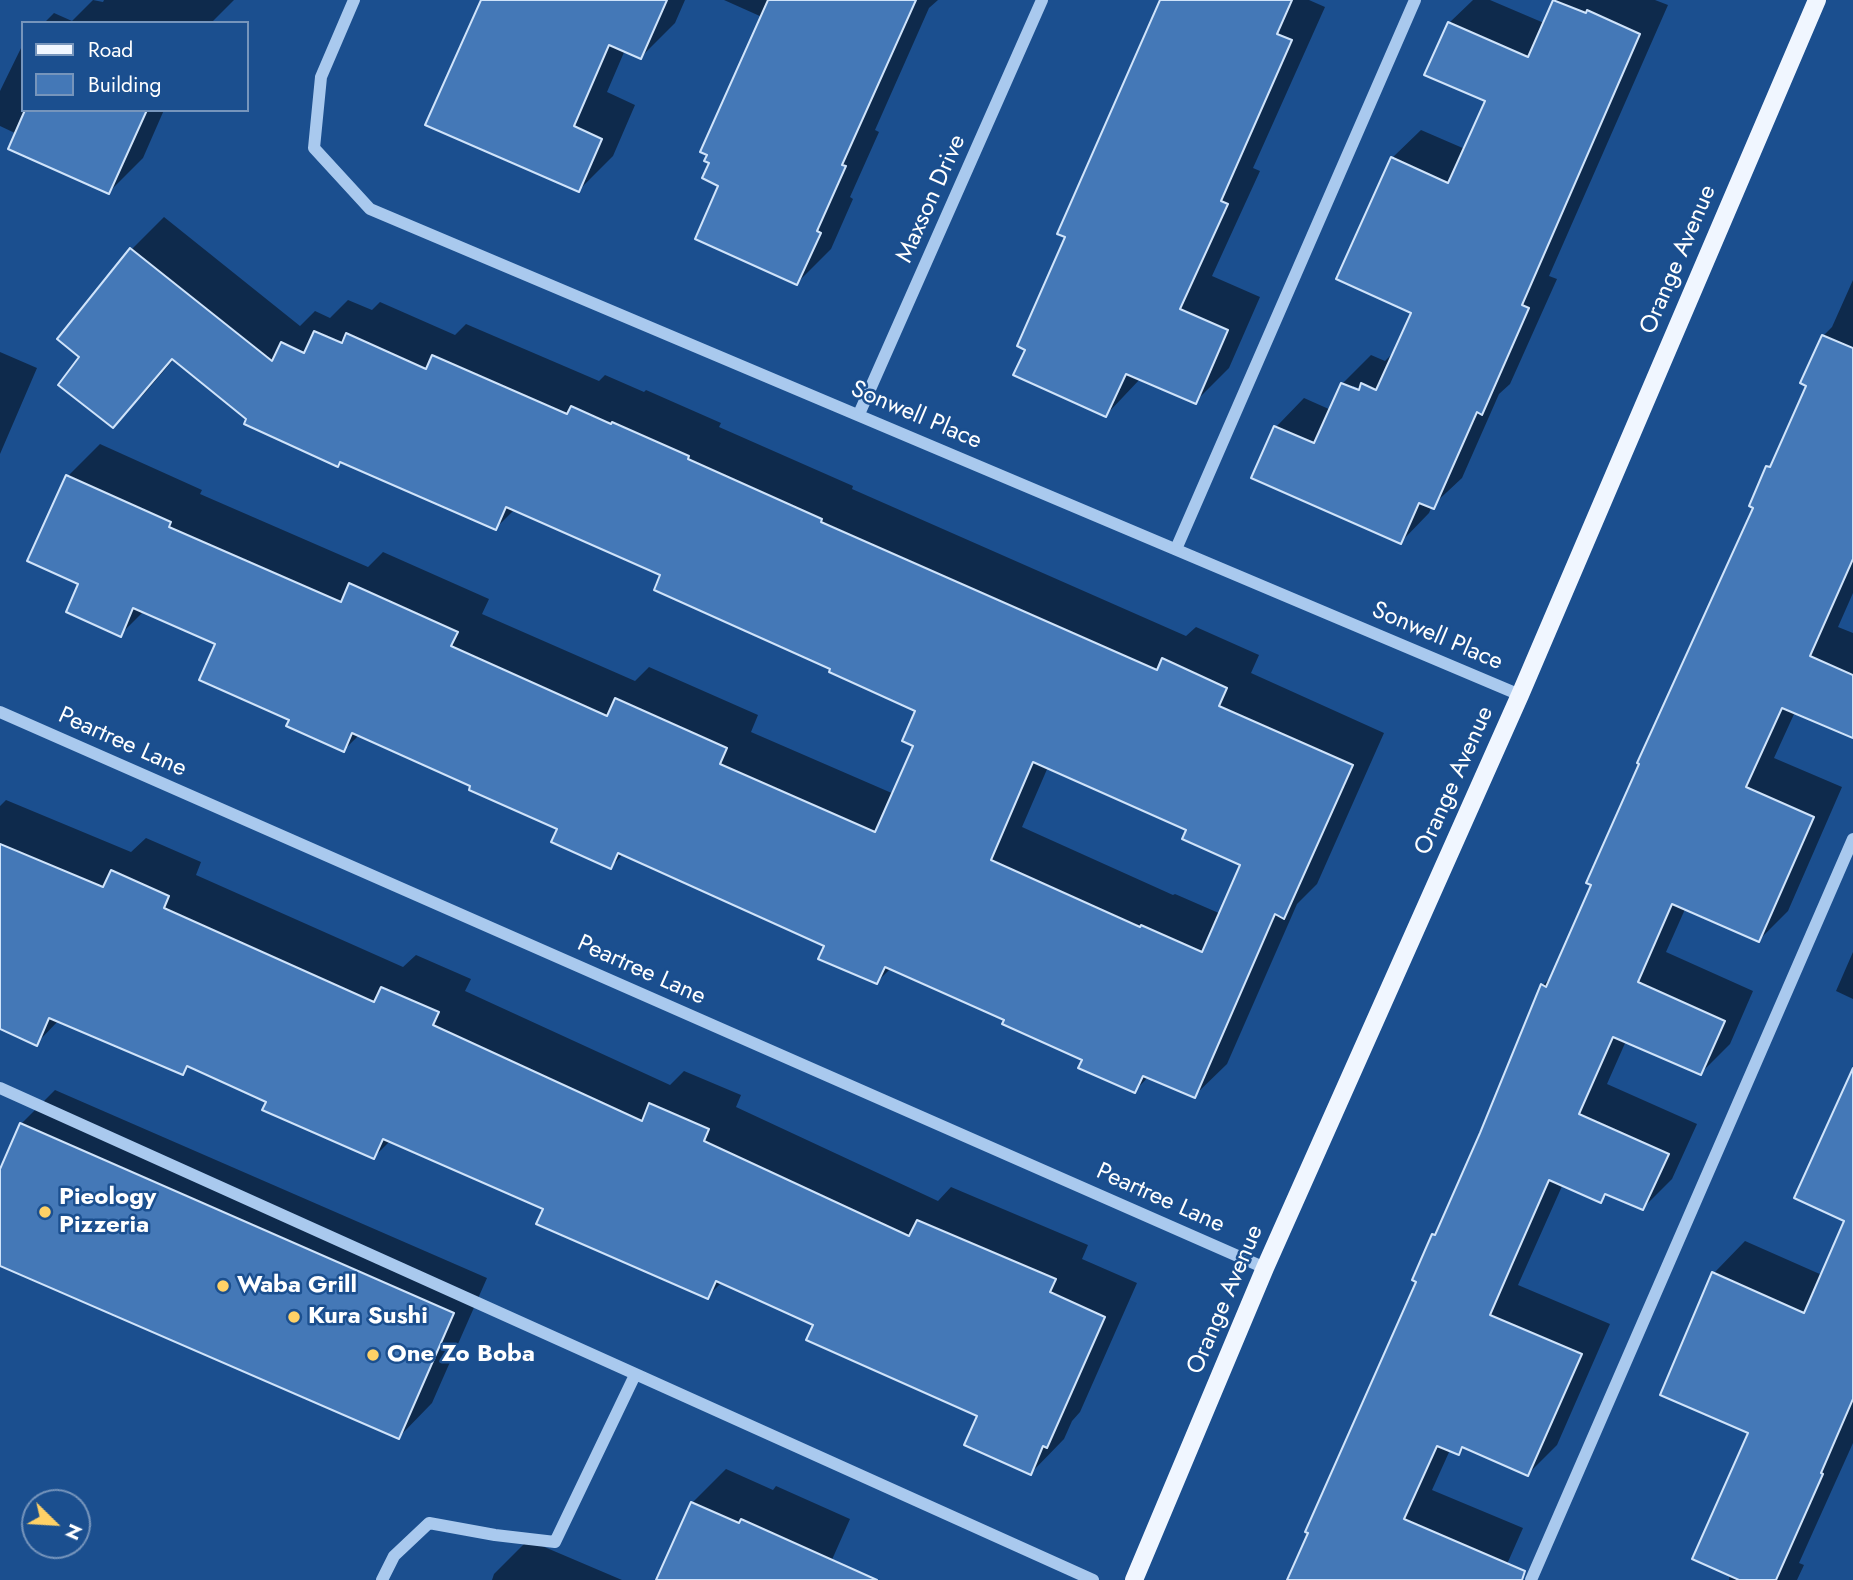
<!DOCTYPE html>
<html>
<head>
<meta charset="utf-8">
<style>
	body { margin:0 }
	#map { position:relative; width:1853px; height:1580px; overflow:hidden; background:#1b4f8f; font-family:Jost,sans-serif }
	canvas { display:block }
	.legend { position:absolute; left:21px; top:21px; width:228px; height:91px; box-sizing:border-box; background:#1b4f8f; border:2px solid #7695bc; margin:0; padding:9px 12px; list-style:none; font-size:21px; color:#fff }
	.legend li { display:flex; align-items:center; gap:14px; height:35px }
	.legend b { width:35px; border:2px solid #7695bc }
	.north { position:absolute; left:21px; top:1489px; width:70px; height:70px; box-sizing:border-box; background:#1b4f8f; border:2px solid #7695bc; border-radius:50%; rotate:114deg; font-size:19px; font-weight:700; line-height:28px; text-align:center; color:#fff }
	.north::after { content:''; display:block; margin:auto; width:24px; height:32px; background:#ffd166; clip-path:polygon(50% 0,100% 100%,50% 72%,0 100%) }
</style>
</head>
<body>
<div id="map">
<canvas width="1853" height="1580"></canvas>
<ul class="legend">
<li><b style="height:9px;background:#f0f6ff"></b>Road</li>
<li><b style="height:19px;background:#4478b7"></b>Building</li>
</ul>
<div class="north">N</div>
</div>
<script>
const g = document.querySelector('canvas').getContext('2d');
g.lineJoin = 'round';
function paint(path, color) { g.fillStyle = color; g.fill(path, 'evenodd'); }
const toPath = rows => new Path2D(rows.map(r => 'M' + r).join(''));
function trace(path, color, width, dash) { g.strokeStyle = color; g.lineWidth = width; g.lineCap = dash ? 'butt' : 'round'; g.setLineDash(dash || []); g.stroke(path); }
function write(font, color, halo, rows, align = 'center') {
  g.font = font + ' Jost,sans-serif'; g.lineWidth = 5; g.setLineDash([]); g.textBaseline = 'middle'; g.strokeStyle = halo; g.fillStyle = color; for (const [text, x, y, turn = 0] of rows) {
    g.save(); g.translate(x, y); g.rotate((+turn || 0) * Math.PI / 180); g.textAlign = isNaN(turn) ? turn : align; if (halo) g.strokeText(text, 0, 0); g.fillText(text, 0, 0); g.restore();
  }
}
paint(toPath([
	[93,0,103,2,104,0,234,0,211,23,44,23,54,13,72,21],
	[492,0,685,0,675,23,641,57,625,50,607,92,635,105,613,156,579,190],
	[724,0,938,0,929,8,875,130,879,132,850,197,853,199,831,249,797,283,721,185,762,17],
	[1173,0,1309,0,1325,7,1253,168,1260,171,1212,276,1260,297,1229,368,1195,402,1141,378,1106,415],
	[1473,0,1490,0,1544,23,1555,0,1655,0,1668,5,1549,276,1557,279,1510,384,1499,394,1462,478,1432,506,1429,513,1401,542,1276,427,1304,398,1331,410,1342,384,1371,355,1385,361,1391,355,1393,356,1413,312,1392,158,1421,130,1465,149,1487,100,1449,23],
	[1353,386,1368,392,1353,389],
	[23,44,23,110,164,110,143,158,109,192,17,134,0,126,0,91],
	[164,217,300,326,315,311,330,318,348,300,372,310,380,302,455,335,466,324,599,381,605,375,644,392,646,390,721,423,719,427,853,486,852,489,1186,636,1196,627,1259,655,1251,673,1384,733,1317,884,1297,904,1227,1064,1194,1096,1149,1076,1135,1091,1084,1059,1006,1019,891,968,877,982,826,945,624,853,611,867,559,829,473,785,359,735,344,750,291,719,217,643,144,611,120,635,81,583,67,477,100,444,202,490,200,494,368,567,383,552,489,599,482,614,635,681,649,667,758,715,751,732,894,794,915,745,918,710,833,668,663,574,515,509,496,528,342,461,338,464,248,418,174,359,145,393,113,425,82,357,60,339,132,249],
	[1048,767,1188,829,1243,864,1221,914,1175,894,1173,895,1022,827],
	[1853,280,1853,593,1838,627,1853,633,1853,729,1795,712,1774,758,1842,787,1788,911,1759,940,1686,907,1666,952,1753,991,1730,1044,1701,1073,1626,1041,1607,1084,1697,1124,1672,1179,1643,1208,1609,1193,1601,1201,1563,1184,1518,1285,1610,1324,1557,1445,1528,1474,1465,1447,1458,1453,1450,1450,1432,1490,1523,1528,1500,1580,1289,1580,1418,1281,1434,1235,1439,1230,1543,985,1553,975,1755,507,1768,467,1775,460,1808,385,1803,382,1823,336,1832,327],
	[0,352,37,368,0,454],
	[6,800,131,852,146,838,201,862,196,875,403,967,416,955,471,979,465,991,670,1085,684,1071,741,1095,736,1107,938,1201,951,1187,1088,1245,1082,1259,1137,1283,1080,1412,1072,1421,1064,1439,1031,1473,979,1415,815,1324,722,1282,707,1297,546,1208,391,1140,374,1157,268,1101,190,1066,182,1073,59,1020,36,1044,0,1027,0,806],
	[1853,952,1853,999,1836,991],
	[55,1090,487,1278,432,1403,399,1437,0,1264,0,1173,21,1124],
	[1853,1236,1853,1443,1799,1563,1804,1565,1797,1580,1729,1580,1750,1433,1714,1273,1745,1241,1822,1275],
	[726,1469,773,1490,776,1486,850,1519,823,1580,658,1580,692,1503],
	[528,1540,622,1580,492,1580,494,1574]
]), '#0007');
const building = toPath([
	[481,0,667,0,641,59,609,45,574,126,602,139,579,192,425,125,481,0],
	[768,0,916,0,842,165,846,166,817,231,821,233,797,285,695,239,718,186,702,178,709,163,704,161,707,155,700,152,768,0],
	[1160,0,1292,0,1277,34,1292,40,1221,201,1228,204,1180,309,1228,330,1196,404,1126,374,1106,417,1013,375,1025,350,1017,346,1065,237,1057,234,1160,0],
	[1553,0,1586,13,1587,10,1640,34,1522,305,1529,308,1482,415,1477,412,1434,509,1419,503,1401,544,1251,478,1274,426,1314,443,1341,383,1359,390,1361,383,1376,390,1411,313,1336,279,1391,157,1448,183,1485,101,1424,75,1448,22,1528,57,1553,0],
	[25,110,147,110,109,194,8,149,25,110],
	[130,248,272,361,281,342,304,353,314,331,342,343,346,333,426,369,432,355,567,414,571,406,611,424,612,422,689,456,688,459,822,519,821,522,1157,670,1162,658,1227,688,1219,706,1353,765,1284,919,1275,914,1195,1098,1143,1076,1135,1093,1078,1068,1082,1060,1002,1024,1004,1020,885,967,877,984,818,959,824,946,618,853,611,869,551,842,557,829,469,790,470,786,352,733,344,752,286,726,289,720,199,680,215,644,133,608,121,637,66,612,78,584,27,561,66,475,171,522,169,527,341,602,349,583,458,632,451,646,607,716,615,698,727,748,720,764,875,832,913,746,902,741,915,711,829,672,830,669,654,590,660,575,506,507,496,530,340,462,338,467,244,424,246,419,172,359,113,428,58,385,79,357,57,339,130,248],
	[1033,762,1186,830,1182,839,1240,865,1202,952,1141,925,1140,927,991,860,1033,762],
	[1822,335,1853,348,1853,559,1810,656,1853,675,1853,738,1782,708,1746,787,1814,817,1759,942,1672,904,1638,982,1725,1021,1701,1075,1613,1037,1579,1114,1669,1154,1643,1210,1605,1194,1601,1203,1549,1180,1513,1262,1490,1315,1582,1354,1528,1476,1462,1447,1459,1455,1437,1446,1404,1519,1525,1571,1522,1580,1287,1580,1308,1533,1305,1532,1416,1282,1412,1280,1432,1234,1435,1235,1480,1133,1541,984,1546,987,1591,885,1586,883,1639,764,1637,763,1753,508,1749,506,1766,466,1770,467,1806,386,1800,383,1822,335],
	[0,844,103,887,111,870,169,896,164,908,374,1002,381,987,439,1012,433,1025,642,1121,649,1103,709,1129,704,1141,909,1236,917,1220,1056,1279,1050,1292,1105,1317,1047,1448,1043,1446,1031,1475,964,1445,977,1416,806,1340,813,1325,716,1281,708,1299,536,1224,543,1209,383,1139,374,1159,262,1110,266,1102,187,1066,183,1075,49,1018,37,1046,0,1029,0,844],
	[1853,1068,1853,1399,1821,1473,1823,1474,1776,1580,1739,1580,1692,1559,1748,1433,1660,1395,1712,1272,1804,1313,1844,1221,1794,1198,1853,1068],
	[20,1123,454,1313,399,1439,0,1266,0,1169,20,1123],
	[691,1502,739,1523,741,1519,877,1580,656,1580,691,1502]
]);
paint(building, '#4478b7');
trace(building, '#cfe3fa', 2);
trace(toPath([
	[354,0,321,77,314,148,370,209,1520,695],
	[859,414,1042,0],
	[1176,549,1415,0],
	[0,712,1265,1268],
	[0,1088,1093,1580],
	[382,1580,394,1556,429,1523,495,1535,555,1542,635,1375],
	[1531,1580,1853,839]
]), '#a9c9ee', 12);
trace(toPath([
	[1134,1580,1265,1268,1520,695,1817,0]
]), '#f0f6ff', 18);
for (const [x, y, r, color] of [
	[45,1212,7,"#ffd166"],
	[223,1286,7,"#ffd166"],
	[294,1317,7,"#ffd166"],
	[373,1355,7,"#ffd166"]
]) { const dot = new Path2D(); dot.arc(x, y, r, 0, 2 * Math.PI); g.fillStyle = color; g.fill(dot); trace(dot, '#1b4f8f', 2.5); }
write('24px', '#fff', '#1b4f8f', [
	["Maxson Drive",932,199,-66],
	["Orange Avenue",1679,260,-67],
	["Sonwell Place",916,416,23],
	["Sonwell Place",1437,637,23],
	["Peartree Lane",122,743,24],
	["Orange Avenue",1455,781,-66],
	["Peartree Lane",641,971,24],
	["Peartree Lane",1160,1199,24],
	["Orange Avenue",1226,1300,-67]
]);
write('bold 24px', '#fff', '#1b4f8f', [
	["Pieology",59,1198],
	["Pizzeria",59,1226],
	["Waba Grill",237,1286],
	["Kura Sushi",308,1317],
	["One Zo Boba",387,1355]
], 'left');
</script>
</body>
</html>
